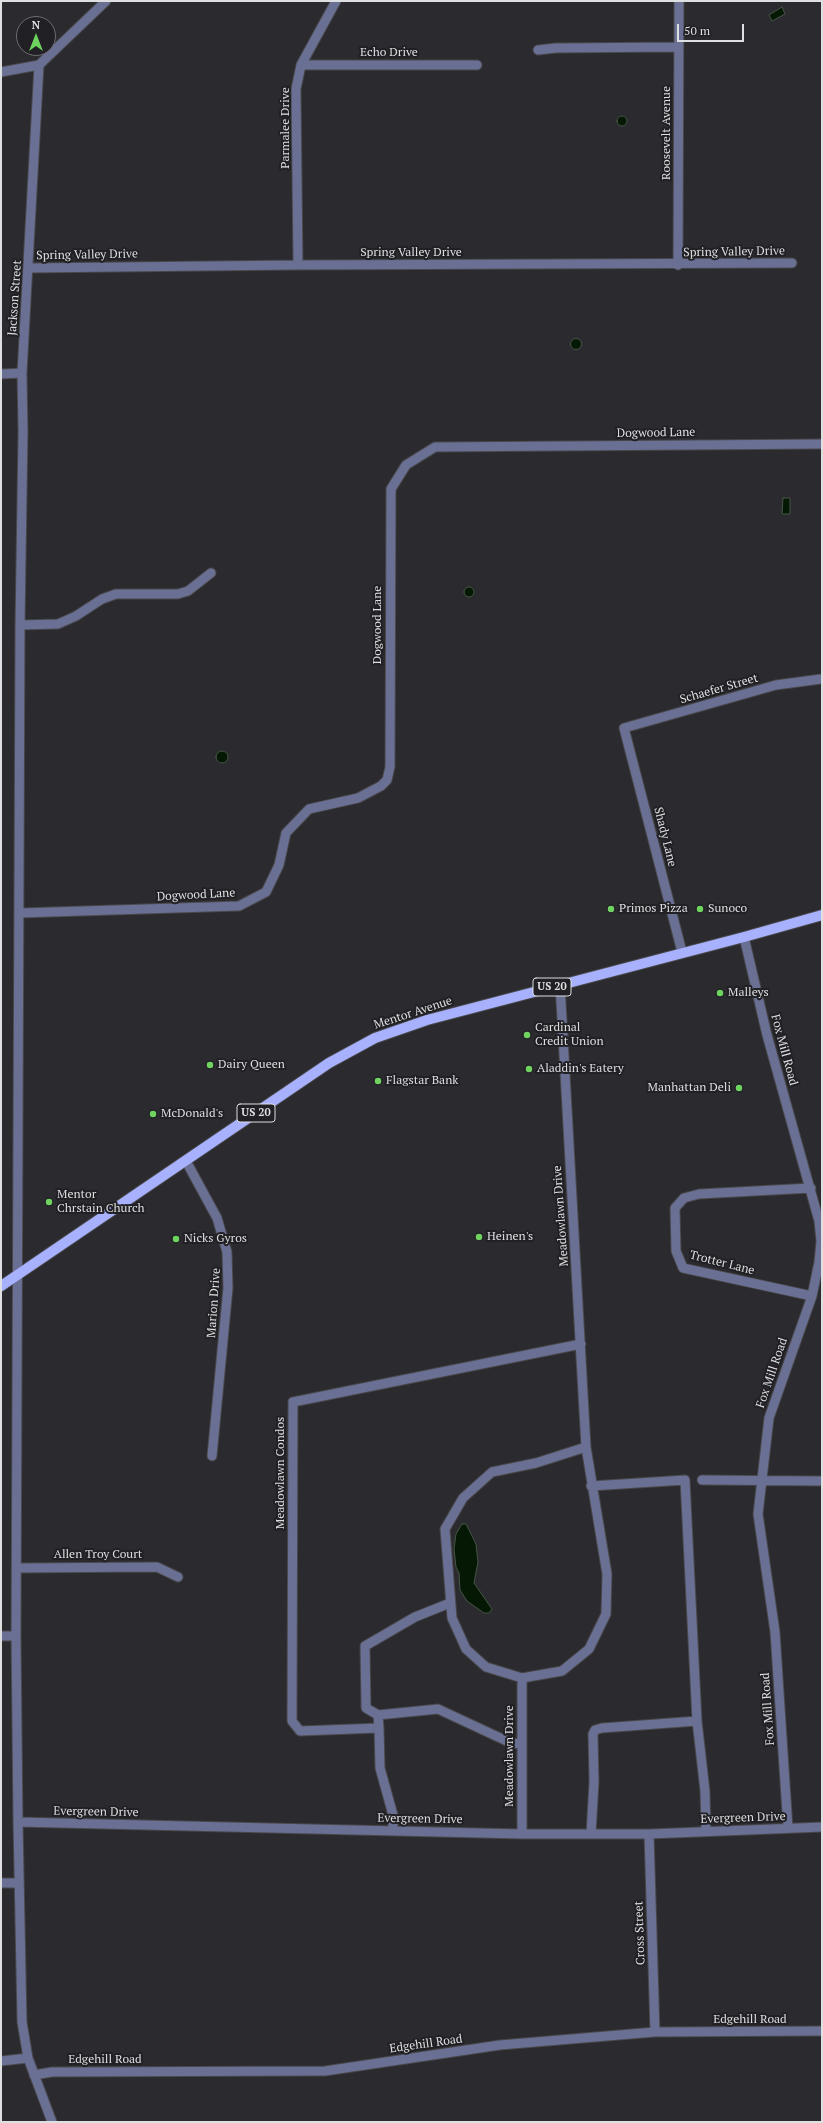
<!DOCTYPE html>
<html>
<head>
<meta charset="utf-8">
<style>
	body { margin:0 }
	#map { position:relative; width:823px; height:2123px; overflow:hidden; background:#2b2b2f; font-family:"PT Serif",serif }
	canvas { display:block }
	.frame { position:absolute; inset:0; border:2px solid #dedfe1; pointer-events:none }
	.north { position:absolute; left:16px; top:16px; width:40px; height:40px; box-sizing:border-box; background:#212125; border:1px solid #6d6d70; border-radius:50%; rotate:0deg; font-size:11px; font-weight:700; line-height:16px; text-align:center; color:#dedfe1 }
	.north::after { content:''; display:block; margin:auto; width:14px; height:18px; background:#6fd360; clip-path:polygon(50% 0,100% 100%,50% 72%,0 100%) }
	.scale { position:absolute; left:677px; top:24px; width:67px; height:18px; box-sizing:border-box; border:2px solid #dedfe1; border-top:0; padding-left:5px; font-size:12px; line-height:14px; white-space:nowrap; color:#dedfe1; -webkit-text-stroke:3px #212125; paint-order:stroke }
</style>
</head>
<body>
<div id="map">
<canvas width="823" height="2123"></canvas>
<div class="frame"></div>
<div class="north">N</div>
<div class="scale">50 m</div>
</div>
<script>
const g = document.querySelector('canvas').getContext('2d');
g.lineJoin = 'round';
function paint(path, color) { g.fillStyle = color; g.fill(path, 'evenodd'); }
const toPath = rows => new Path2D(rows.map(r => 'M' + r).join(''));
function trace(path, color, width, dash) { g.strokeStyle = color; g.lineWidth = width; g.lineCap = dash ? 'butt' : 'round'; g.setLineDash(dash || []); g.stroke(path); }
function write(font, color, halo, rows, align = 'center') {
  g.font = font + ' "PT Serif",serif'; g.lineWidth = 4; g.setLineDash([]); g.textBaseline = 'middle'; g.strokeStyle = halo; g.fillStyle = color; for (const [text, x, y, turn = 0] of rows) {
    g.save(); g.translate(x, y); g.rotate((+turn || 0) * Math.PI / 180); g.textAlign = isNaN(turn) ? turn : align; if (halo) g.strokeText(text, 0, 0); g.fillText(text, 0, 0); g.restore();
  }
}
const water = toPath([
	[782,7,785,14,772,21,769,15,782,7],
	'617 121a5 5 0 1 1 10 0a5 5 0 1 1-10 0Z',
	'570.5 344a5.5 5.5 0 1 1 11 0a5.5 5.5 0 1 1-11 0Z',
	[783,498,790,498,790,514,782,514,783,498],
	'464 592a5 5 0 1 1 10 0a5 5 0 1 1-10 0Z',
	'216 757a6 6 0 1 1 12 0a6 6 0 1 1-12 0Z',
	[462,1524,466,1524,476,1544,478,1562,474,1583,492,1609,489,1613,484,1613,467,1601,460,1590,459,1573,456,1567,454,1549,456,1534,462,1524]
]);
paint(water, '#051803');
trace(water, '#465446', 1);
const minor = toPath([
	[538,50,556,48,679,47],
	[301,65,477,65],
	[1,72,39,65],
	[298,265,296,89,301,65,336,1],
	[678,265,679,1],
	[29,268,298,265,792,263],
	[1,374,22,373],
	[20,625,58,624,76,616,102,599,116,594,178,594,188,591,211,573],
	[20,913,239,906,266,892,279,865,286,833,309,809,358,798,381,786,387,780,390,767,391,489,406,465,435,447,821,444],
	[744,937,767,1035,819,1221,821,1241,819,1262,812,1296,769,1418,758,1514,775,1632,788,1828],
	[682,952,624,728,776,685,821,679],
	[560,984,586,1447,607,1574,606,1614,589,1649,562,1671,522,1678,486,1667,466,1649,452,1618,445,1529,463,1498,492,1472,536,1463,586,1447],
	[186,1161,217,1218,227,1252,228,1288,212,1456],
	[811,1188,699,1194,684,1198,675,1208,676,1251,683,1268,812,1296],
	[702,1480,820,1481],
	[591,1486,685,1480,697,1721,705,1791,706,1831],
	[17,1568,157,1567,178,1577],
	[1,1636,16,1636],
	[522,1678,522,1834],
	[378,1715,366,1708,365,1646,415,1617,450,1603],
	[379,1728,380,1768,393,1815,393,1831],
	[522,1744,511,1743,438,1709,378,1715,379,1728,300,1731,292,1721,293,1402,581,1344],
	[18,1822,522,1834,649,1834,822,1827],
	[591,1834,594,1782,593,1734,595,1730,602,1728,697,1721],
	[649,1834,655,2032],
	[1,1883,19,1883],
	[1,2061,28,2058],
	[34,2075,52,2072,325,2071,500,2045,655,2032,822,2031],
	[52,2122,28,2058,22,2022,18,1822,16,1636,20,625,23,432,22,373,39,65,106,1]
]);
const major = toPath([
	[1,1286,329,1063,375,1038,427,1020,744,937,822,915]
]);
trace(minor, '#48484b', 11);
trace(major, '#48484b', 12);
trace(minor, '#6a6f94', 9);
trace(major, '#a8b1fe', 10);
for (const [x, y, r, color] of [
	[611,909,4,"#6fd360"],
	[700,909,4,"#6fd360"],
	[720,993,4,"#6fd360"],
	[527,1035,4,"#6fd360"],
	[210,1065,4,"#6fd360"],
	[529,1069,4,"#6fd360"],
	[378,1081,4,"#6fd360"],
	[739,1088,4,"#6fd360"],
	[153,1114,4,"#6fd360"],
	[49,1202,4,"#6fd360"],
	[479,1237,4,"#6fd360"],
	[176,1239,4,"#6fd360"]
]) { const dot = new Path2D(); dot.arc(x, y, r, 0, 2 * Math.PI); g.fillStyle = color; g.fill(dot); trace(dot, '#212125', 1.5); }
for (const [x, y, w] of [
	[552,987,38],
	[256,1113,38]
]) { const box = new Path2D(); box.roundRect(x - w / 2, y - 9, w, 18, 3); g.fillStyle = '#212125'; g.fill(box); trace(box, '#dedfe1', 1); }
write('bold 11px', '#dedfe1', null, [
	["US 20",552,987],
	["US 20",256,1113]
]);
write('12px', '#dedfe1', '#212125', [
	["Echo Drive",389,53],
	["Parmalee Drive",286,128,-90],
	["Roosevelt Avenue",667,133,-90],
	["Spring Valley Drive",734,252,-1],
	["Spring Valley Drive",411,253],
	["Spring Valley Drive",87,255,-1],
	["Jackson Street",15,298,-86],
	["Dogwood Lane",656,433,-1],
	["Dogwood Lane",378,625,-90],
	["Schaefer Street",719,689,-16],
	["Shady Lane",665,837,76],
	["Dogwood Lane",196,895,-3],
	["Mentor Avenue",413,1013,-18],
	["Fox Mill Road",784,1050,75],
	["Meadowlawn Drive",561,1216,-94],
	["Trotter Lane",722,1263,14],
	["Marion Drive",214,1303,-86],
	["Fox Mill Road",772,1373,-71],
	["Meadowlawn Condos",281,1473,-90],
	["Allen Troy Court",98,1555],
	["Fox Mill Road",768,1709,-94],
	["Meadowlawn Drive",510,1756,-90],
	["Evergreen Drive",96,1812,1],
	["Evergreen Drive",743,1818,-2],
	["Evergreen Drive",420,1819,1],
	["Cross Street",640,1933,-92],
	["Edgehill Road",750,2020],
	["Edgehill Road",426,2044,-8],
	["Edgehill Road",105,2060]
]);
write('12px', '#dedfe1', '#212125', [
	["Primos Pizza",619,909],
	["Sunoco",708,909],
	["Malleys",728,993],
	["Cardinal",535,1028],
	["Credit Union",535,1042],
	["Dairy Queen",218,1065],
	["Aladdin's Eatery",537,1069],
	["Flagstar Bank",386,1081],
	["Manhattan Deli",731,1088,"right"],
	["McDonald's",161,1114],
	["Mentor",57,1195],
	["Chrstain Church",57,1209],
	["Heinen's",487,1237],
	["Nicks Gyros",184,1239]
], 'left');
</script>
</body>
</html>
